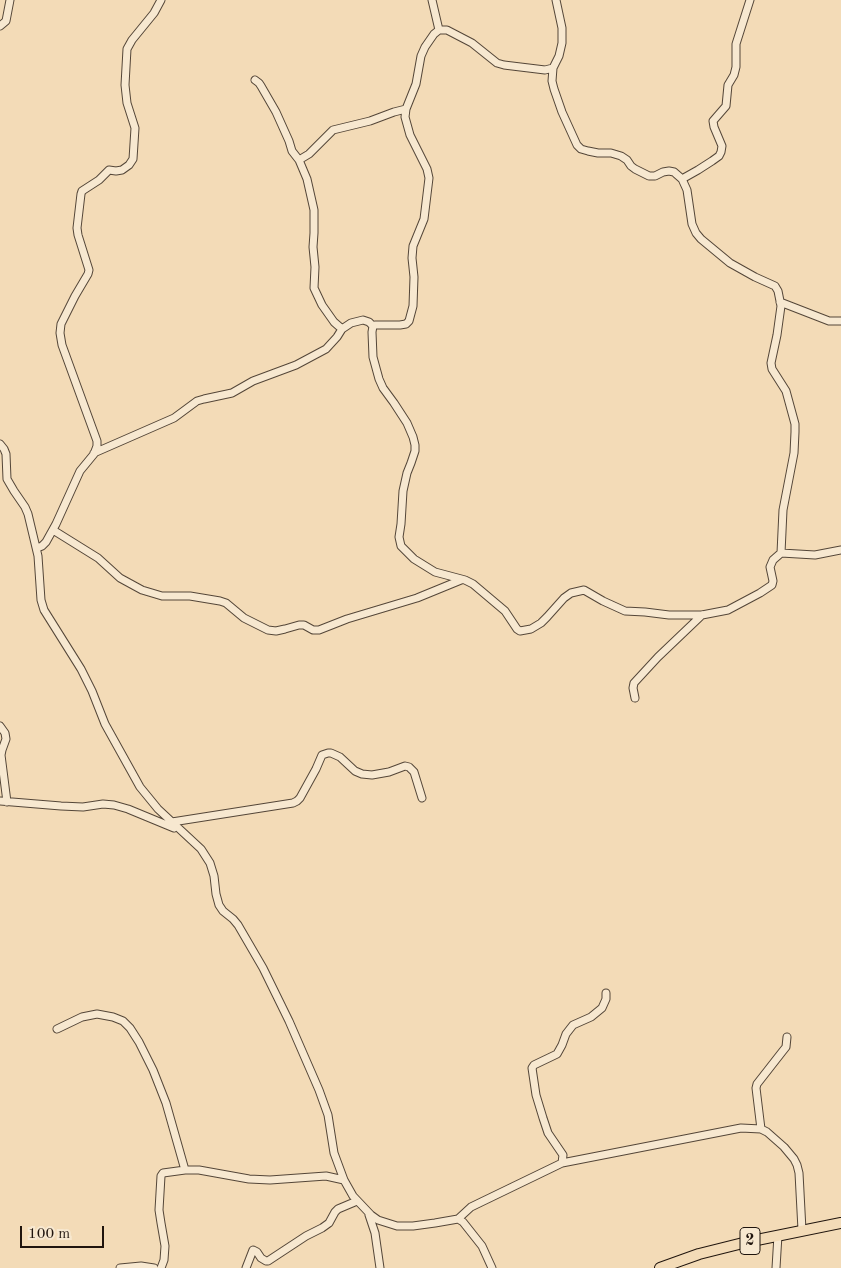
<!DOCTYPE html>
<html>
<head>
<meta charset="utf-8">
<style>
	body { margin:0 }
	#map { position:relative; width:841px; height:1268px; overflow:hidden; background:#f3dbb7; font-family:"Old Standard TT",serif }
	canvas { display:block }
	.scale { position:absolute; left:20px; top:1226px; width:84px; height:22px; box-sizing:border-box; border:2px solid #1f140d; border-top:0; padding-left:6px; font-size:15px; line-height:18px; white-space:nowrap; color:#1f140d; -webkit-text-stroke:4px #f7e8d0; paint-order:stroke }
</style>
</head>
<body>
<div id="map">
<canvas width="841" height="1268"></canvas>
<div class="scale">100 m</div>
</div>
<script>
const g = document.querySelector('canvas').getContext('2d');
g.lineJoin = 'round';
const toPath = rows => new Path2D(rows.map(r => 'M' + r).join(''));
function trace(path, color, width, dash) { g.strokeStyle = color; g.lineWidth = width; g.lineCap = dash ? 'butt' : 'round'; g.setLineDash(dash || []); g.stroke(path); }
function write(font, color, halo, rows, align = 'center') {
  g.font = font + ' "Old Standard TT",serif'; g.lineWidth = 5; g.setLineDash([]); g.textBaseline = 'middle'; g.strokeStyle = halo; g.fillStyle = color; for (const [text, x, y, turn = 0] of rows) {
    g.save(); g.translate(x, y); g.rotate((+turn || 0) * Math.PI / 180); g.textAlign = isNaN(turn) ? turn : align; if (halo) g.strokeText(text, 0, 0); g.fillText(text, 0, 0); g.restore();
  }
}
const minor = toPath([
	[432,0,439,30],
	[556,0,562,28,562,43,559,56,553,68,552,81,554,89,562,112,577,145,581,149,588,151,598,153,611,153,621,156,627,160,631,166,635,169,649,176,655,176,663,172,669,171,674,172,682,179,687,190,692,224,696,233,701,239,730,263,755,277,775,286,778,291,781,306,777,335,771,363,772,369,786,391,795,424,795,432,794,453,783,510,781,553],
	[0,26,6,21,10,0],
	[553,68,545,70,504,65,497,63,472,43,447,30,439,30,434,34,425,47,421,56,416,84,406,109,405,117,410,135,427,169,429,178,424,219,413,246,412,258,414,277,413,306,409,321,406,324,400,325,375,325,373,326,372,332,373,357,379,379,383,388,394,403,407,423,413,437,415,445,415,451,411,463,407,473,403,491,401,524,399,537,401,546,414,559,435,572,465,580,473,584,505,611,517,629,520,631,531,629,541,623,547,617,564,598,571,593,584,590,603,601,625,611,645,612,669,615,702,615,728,610,760,593,772,585,773,581,770,567,773,560,781,553,815,555,841,550],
	[255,80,259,83,261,86,276,112,289,141,292,151,299,160,307,179,314,210,314,233,313,247,315,267,314,288,322,305,334,322,342,329],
	[299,160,309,154,333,130,370,121,394,112,406,109],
	[682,179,698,170,712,161,719,156,721,152,722,146,714,127,713,121,726,106,728,85,734,75,736,67,736,44,750,0],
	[780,302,829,321,841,321],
	[0,444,4,449,6,454,7,479,14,491,25,507,28,514,38,556,41,600,44,610,81,669,92,691,105,724,140,787,158,809,201,849,210,863,214,876,216,894,219,905,223,911,233,919,238,925,263,968,289,1021,319,1090,328,1115,334,1153,344,1180,353,1196,371,1215,378,1220,397,1226,413,1226,435,1223,458,1219,463,1222,482,1246,492,1268],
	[94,453,174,418,197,401,204,399,232,393,253,381,296,365,326,349,337,337,342,329,351,323,363,320,369,322,373,326],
	[53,530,98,558,120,578,142,590,162,596,190,596,220,601,226,603,244,618,268,630,276,631,285,629,299,625,304,625,313,630,319,630,347,619,417,598,461,580],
	[37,548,42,546,46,542,56,524,80,471,94,454,97,446,97,441,62,345,60,333,61,324,75,296,88,274,89,270,78,235,77,228,81,194,82,191,99,180,109,170,116,171,122,170,129,165,133,159,135,128,127,103,125,85,127,49,132,40,154,13,161,0],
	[635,698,633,688,634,683,658,657,702,615],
	[0,726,5,733,6,739,2,750,1,755,7,802],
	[0,801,61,806,83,807,103,804,114,805,128,809,174,828],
	[172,822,293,803,297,801,300,798,316,769,322,755,328,753,331,753,340,757,355,771,362,774,372,775,389,772,405,766,409,767,414,772,422,798],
	[57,1029,82,1017,97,1014,113,1017,123,1021,130,1028,139,1042,153,1070,166,1103,185,1170],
	[761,1129,756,1088,757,1084,782,1052,786,1047,787,1037],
	[562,1163,563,1155,548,1133,543,1118,536,1095,532,1068,534,1065,557,1054,562,1045,566,1034,573,1025,591,1017,602,1008,606,999,606,993],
	[369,1215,375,1233,380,1268],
	[458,1219,471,1207,562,1163,741,1128,761,1129,767,1132,784,1147,794,1159,797,1165,799,1173,802,1230],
	[120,1268,141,1266,154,1268],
	[161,1268,164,1260,165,1246,161,1223,159,1210,161,1176,163,1173,185,1170,199,1170,249,1179,270,1180,326,1176,344,1180],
	[246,1268,253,1250,257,1252,261,1258,266,1261,268,1261,306,1236,322,1228,329,1223,335,1212,338,1209,357,1201],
	[776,1268,778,1235]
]);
const highway = toPath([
	[660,1268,699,1254,747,1242,841,1223]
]);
trace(minor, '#544638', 9);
trace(highway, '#1f140d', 12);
trace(minor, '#f7e8d0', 7);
trace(highway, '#f3dbb7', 10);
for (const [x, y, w] of [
	[750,1241,20]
]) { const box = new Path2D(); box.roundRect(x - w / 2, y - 13.5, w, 27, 4); g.fillStyle = '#f7e8d0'; g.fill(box); trace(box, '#1f140d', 1); }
write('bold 16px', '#1f140d', null, [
	["2",750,1241]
]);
</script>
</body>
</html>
